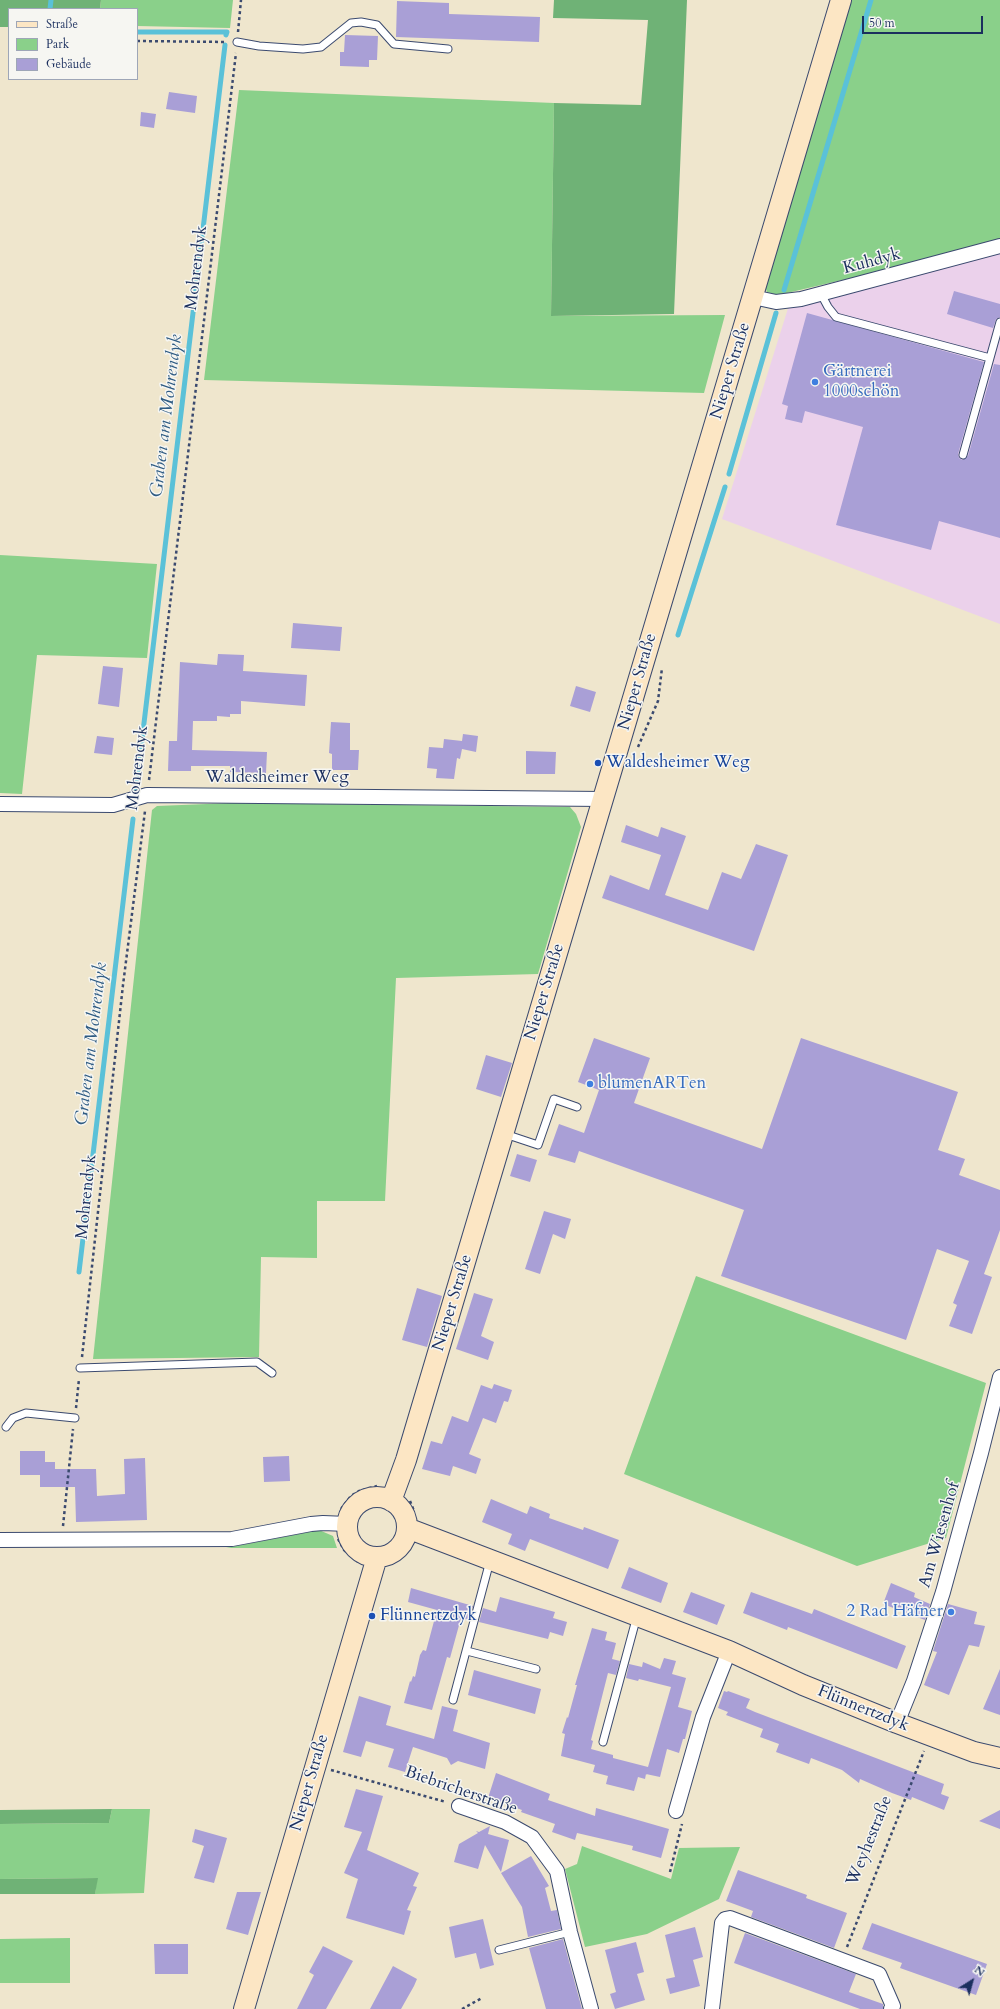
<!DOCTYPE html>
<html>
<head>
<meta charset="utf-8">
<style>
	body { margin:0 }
	#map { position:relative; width:1000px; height:2009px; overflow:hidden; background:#efe6cd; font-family:Cardo,serif }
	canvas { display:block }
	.legend { position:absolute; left:8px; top:8px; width:130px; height:72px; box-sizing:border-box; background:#f6f6f2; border:1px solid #9ea6b7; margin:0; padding:5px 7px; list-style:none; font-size:12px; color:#1b2f5e }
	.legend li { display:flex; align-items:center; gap:8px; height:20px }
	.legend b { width:20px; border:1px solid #9ea6b7 }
	.north { position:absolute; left:952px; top:1961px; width:40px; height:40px; -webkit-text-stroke:3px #f6f6f2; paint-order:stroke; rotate:37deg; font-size:11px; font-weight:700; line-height:16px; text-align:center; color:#1b2f5e }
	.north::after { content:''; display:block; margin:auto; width:14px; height:18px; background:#1b2f5e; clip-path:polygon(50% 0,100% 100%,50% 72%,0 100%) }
	.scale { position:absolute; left:862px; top:16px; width:121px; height:18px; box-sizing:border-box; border:2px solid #1b2f5e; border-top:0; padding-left:5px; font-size:12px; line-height:14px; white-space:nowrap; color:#1b2f5e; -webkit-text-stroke:3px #f6f6f2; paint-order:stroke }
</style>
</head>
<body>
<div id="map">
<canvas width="1000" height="2009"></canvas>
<ul class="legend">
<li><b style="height:5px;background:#fce6c4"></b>Straße</li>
<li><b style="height:11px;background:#8ad08a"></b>Park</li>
<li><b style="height:11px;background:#a99fd6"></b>Gebäude</li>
</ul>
<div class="north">N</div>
<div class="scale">50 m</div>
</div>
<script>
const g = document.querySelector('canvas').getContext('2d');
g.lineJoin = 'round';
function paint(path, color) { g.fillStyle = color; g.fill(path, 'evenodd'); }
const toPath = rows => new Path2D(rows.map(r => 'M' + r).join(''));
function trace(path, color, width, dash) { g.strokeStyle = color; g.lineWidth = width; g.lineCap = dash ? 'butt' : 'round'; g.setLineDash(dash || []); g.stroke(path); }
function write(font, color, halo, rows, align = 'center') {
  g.font = font + ' Cardo,serif'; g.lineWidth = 3; g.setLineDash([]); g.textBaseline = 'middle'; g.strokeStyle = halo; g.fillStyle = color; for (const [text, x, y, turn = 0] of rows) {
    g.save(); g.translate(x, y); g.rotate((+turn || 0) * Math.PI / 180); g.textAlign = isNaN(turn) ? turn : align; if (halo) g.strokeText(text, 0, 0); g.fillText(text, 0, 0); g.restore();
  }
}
paint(toPath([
	[1000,247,1000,624,722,519,790,302]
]), '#ebd1eb');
paint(toPath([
	[101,0,233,0,230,28,137,26,137,9,100,9],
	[848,0,1000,0,1000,243,787,293,785,297,767,292,764,283],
	[239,90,554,103,551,316,725,315,704,393,204,380],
	[0,555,157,564,147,658,37,655,22,794,0,793],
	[231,803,570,807,576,814,581,827,538,974,396,978,385,1201,317,1201,317,1258,261,1257,259,1357,93,1359,152,810,157,806],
	[696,1276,986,1383,946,1538,857,1566,624,1474],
	[319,1530,333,1536,337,1548,226,1548],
	[112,1809,150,1809,144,1893,95,1894,97,1878,0,1879,0,1824,109,1823],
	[582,1846,671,1879,679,1848,740,1847,719,1899,647,1934,585,1947,565,1869,577,1864],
	[70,1938,70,1983,0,1983,0,1939]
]), '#8ad08a');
paint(toPath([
	[0,0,101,0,100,9,9,9,9,27,0,27],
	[554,0,687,0,674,314,551,316,554,103,641,105,648,20,553,18],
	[112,1809,109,1823,0,1824,0,1810],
	[98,1878,95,1894,0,1894,0,1879]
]), '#6fb276');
trace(toPath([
	[50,9,51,0],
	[137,32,227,32,226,35],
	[784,290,871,0],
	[729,474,776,313],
	[678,635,725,487],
	[136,790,225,45],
	[79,1272,133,819]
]), '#5ac1d8', 5);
paint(toPath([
	[397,1,449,3,449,14,540,17,539,42,396,37],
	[345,35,378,36,377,60,369,60,369,67,340,66,340,52,344,52],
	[169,92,197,96,195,113,166,109],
	[141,112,156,114,154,128,140,126],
	[954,291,1000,304,1000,317,996,319,993,328,947,314],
	[807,313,984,362,958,454,959,458,962,460,968,456,994,364,1000,365,1000,538,939,521,931,550,836,525,863,427,805,411,802,423,785,419,788,406,782,404],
	[293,623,342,627,340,651,291,648],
	[218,654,244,655,243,671,307,675,305,706,241,701,241,714,230,714,230,717,217,716,217,721,193,721,192,750,267,752,266,773,230,772,230,766,191,766,191,771,168,771,169,741,177,741,180,662,217,665],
	[103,666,123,668,119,707,98,704],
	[576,686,596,692,590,712,570,706],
	[331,722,350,723,350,750,359,750,358,770,332,770,332,754,329,753],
	[463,734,478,736,476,752,462,749,460,759,457,758,454,779,436,778,437,769,427,768,429,747,443,748,444,739,462,741],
	[97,736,114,738,112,755,94,753],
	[526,751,556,752,555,774,526,774],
	[626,825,658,837,661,827,686,836,665,895,708,910,722,872,741,879,756,844,788,855,754,951,602,898,610,875,649,890,661,855,621,842],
	[594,1038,650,1058,634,1103,762,1149,801,1038,958,1092,938,1150,965,1159,959,1175,1000,1190,1000,1230,984,1274,992,1277,972,1334,949,1326,957,1305,953,1303,969,1261,937,1249,906,1340,721,1276,744,1210,579,1151,575,1163,548,1155,559,1124,584,1133,599,1090,578,1082],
	[486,1055,512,1063,501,1097,476,1089],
	[517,1154,537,1160,530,1182,510,1176],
	[544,1211,571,1219,565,1239,553,1234,540,1274,525,1269],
	[417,1288,442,1296,427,1347,402,1340],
	[474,1293,493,1299,481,1336,494,1342,488,1360,456,1349],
	[494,1384,512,1390,508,1402,504,1401,496,1423,483,1418,469,1454,481,1459,476,1474,453,1466,450,1476,422,1469,431,1441,442,1444,452,1416,468,1422,481,1385,492,1389],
	[20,1451,45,1451,45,1462,55,1462,55,1469,96,1469,97,1496,125,1494,124,1459,145,1458,147,1520,76,1522,75,1487,40,1487,40,1475,20,1475],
	[289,1456,290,1481,264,1482,263,1457],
	[491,1499,527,1514,530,1506,550,1514,549,1518,583,1530,584,1527,619,1540,608,1569,530,1539,525,1551,508,1544,512,1534,482,1522],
	[629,1567,668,1583,661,1603,621,1588],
	[891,1583,915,1593,914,1597,930,1604,925,1620,883,1604],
	[411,1588,473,1606,469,1620,461,1618,450,1658,447,1657,432,1710,404,1703,410,1681,411,1682,413,1676,415,1677,420,1655,423,1650,426,1651,437,1610,408,1602],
	[691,1592,725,1605,717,1625,683,1612],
	[751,1592,812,1614,814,1609,906,1646,897,1669,788,1627,787,1630,743,1613],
	[500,1597,555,1612,553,1618,567,1622,563,1636,550,1632,548,1639,479,1622,483,1608,496,1612],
	[948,1604,977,1612,974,1624,985,1626,979,1647,969,1645,949,1695,924,1685,937,1652,933,1651],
	[592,1628,607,1632,605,1640,616,1643,612,1659,620,1661,616,1675,608,1673,591,1740,593,1741,591,1749,613,1755,613,1758,648,1767,671,1687,639,1679,638,1681,626,1678,629,1664,642,1667,643,1662,660,1669,664,1658,676,1661,672,1674,686,1678,678,1707,692,1711,685,1739,683,1739,679,1753,667,1749,660,1777,646,1774,647,1769,645,1779,638,1777,634,1791,606,1784,608,1776,593,1772,595,1765,561,1756,565,1734,562,1733,567,1717,568,1718,577,1685,575,1685],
	[1000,1669,1000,1715,983,1709],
	[474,1670,541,1689,535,1714,468,1695],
	[724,1691,727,1692,728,1691,750,1699,746,1708,755,1712,944,1784,941,1794,949,1797,944,1810,912,1797,911,1800,892,1793,860,1779,859,1783,842,1770,811,1758,809,1764,776,1752,779,1744,760,1737,763,1729,726,1715,728,1712,718,1708],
	[359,1696,391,1706,386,1725,434,1739,442,1706,458,1710,453,1731,490,1743,485,1769,458,1761,451,1765,447,1758,413,1747,405,1772,388,1767,394,1749,366,1741,361,1757,343,1752],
	[496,1773,550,1794,548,1800,595,1816,596,1808,669,1829,661,1858,632,1850,633,1846,577,1833,575,1840,552,1832,555,1824,521,1812,522,1810,488,1798],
	[356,1789,383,1796,367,1850,419,1873,413,1886,417,1887,407,1910,411,1911,404,1935,346,1918,358,1879,344,1873,362,1832,344,1827],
	[1000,1810,1000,1829,979,1821],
	[490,1826,488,1834,509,1840,501,1872,485,1845,478,1869,454,1862,459,1844,478,1833,476,1831,479,1832],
	[195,1829,227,1838,214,1883,194,1878,204,1846,192,1842],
	[531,1856,549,1886,545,1888,551,1911,557,1910,561,1929,528,1937,522,1907,501,1873],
	[738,1870,807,1895,806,1898,847,1913,834,1948,751,1917,753,1911,726,1901],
	[237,1892,261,1892,248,1935,226,1929],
	[483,1919,494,1965,480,1969,476,1953,455,1958,449,1927],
	[872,1923,987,1964,976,1995,900,1968,902,1963,862,1949],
	[695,1927,703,1957,693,1960,700,1986,670,1994,666,1979,675,1977,665,1935],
	[745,1933,856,1974,849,1992,883,2004,883,2009,860,2009,734,1963],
	[563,1939,582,2009,546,2009,529,1948],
	[636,1942,644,1972,637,1974,645,2000,615,2009,610,1994,616,1992,605,1950],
	[154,1944,188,1944,188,1974,155,1974],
	[323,1946,353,1961,326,2009,297,2009,314,1975,309,1972],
	[393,1966,417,1979,414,1986,401,2009,370,2009]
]), '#a99fd6');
const lane = toPath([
	[237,42,259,46,303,49,321,47,351,23,361,22,377,25,394,44,448,49],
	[821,294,828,307,836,317,990,358],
	[963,455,1000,322],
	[505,1134,538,1145,554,1099,577,1107],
	[80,1368,257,1362,272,1373],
	[6,1427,13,1418,26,1413,75,1418],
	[467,1651,536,1669],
	[453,1700,490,1561],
	[603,1742,637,1616],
	[499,1950,570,1932]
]);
const street = toPath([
	[753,297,776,302,801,299,1000,246],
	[0,804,113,805,147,795,604,799],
	[0,1540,232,1539,311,1524,323,1523,347,1524],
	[897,1723,914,1681,943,1592,981,1453,1000,1377],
	[459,1806,505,1822,532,1837,557,1871,570,1932,591,2009],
	[676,1811,703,1717,729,1651],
	[712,2009,722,1923,725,1919,730,1918,879,1974,893,2006,891,2009]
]);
const secondary = toPath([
	'347 1527a30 30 0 1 1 60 0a30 30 0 1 1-60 0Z',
	[391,1501,406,1460,841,0],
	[407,1528,729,1651,803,1685,897,1723,974,1752,1000,1758],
	[244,2009,377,1557]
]);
trace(lane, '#3b4a6f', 9);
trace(street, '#3b4a6f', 16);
trace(secondary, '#3b4a6f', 22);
trace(toPath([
	[238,32,241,0],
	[137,41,227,42],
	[638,747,658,701,662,668],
	[149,780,236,53],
	[82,1357,123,985,145,811],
	[76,1408,79,1379],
	[410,1501,414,1511],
	[341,1509,351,1496,359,1491,377,1486],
	[63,1526,73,1429],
	[338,1539,344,1550,358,1562],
	[393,1563,410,1548],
	[331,1770,446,1802],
	[670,1872,682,1824],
	[847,1947,924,1751],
	[462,2009,482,1998]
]), '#3b4a6f', 2.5, [3, 3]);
trace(lane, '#fff', 7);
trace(street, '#fff', 14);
trace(secondary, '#fce6c4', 20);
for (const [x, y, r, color] of [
	[815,382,4,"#3f7fe0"],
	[598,763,4,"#1a4fb4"],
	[590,1084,4,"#3f7fe0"],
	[951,1612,4,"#3f7fe0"],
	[372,1616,4,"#1a4fb4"]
]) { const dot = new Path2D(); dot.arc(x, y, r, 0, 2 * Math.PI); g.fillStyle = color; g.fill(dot); trace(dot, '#f6f6f2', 1.5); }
write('17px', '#1b2f5e', '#f6f6f2', [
	["Kuhdyk",872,262,-15],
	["Mohrendyk",197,268,-83],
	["Nieper Straße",731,371,-73],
	["Nieper Straße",638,682,-74],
	["Mohrendyk",138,768,-83],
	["Waldesheimer Weg",277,778],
	["Nieper Straße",545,992,-73],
	["Mohrendyk",87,1197,-84],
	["Nieper Straße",453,1303,-73],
	["Am Wiesenhof",940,1535,-74],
	["Flünnertzdyk",863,1709,22],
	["Nieper Straße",310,1783,-74],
	["Biebricherstraße",461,1791,19],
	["Weyhestraße",870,1841,-68]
]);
write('17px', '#366cbe', '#f6f6f2', [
	["Gärtnerei",823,372],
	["1000schön",823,392],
	["blumenARTen",598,1084],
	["2 Rad Häfner",943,1612,"right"]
], 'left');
write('17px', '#164399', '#f6f6f2', [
	["Waldesheimer Weg",606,763],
	["Flünnertzdyk",380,1616]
], 'left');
write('italic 18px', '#2e5b83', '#f6f6f2', [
	["Graben am Mohrendyk",167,416,-83],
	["Graben am Mohrendyk",92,1044,-83]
]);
</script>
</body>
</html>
